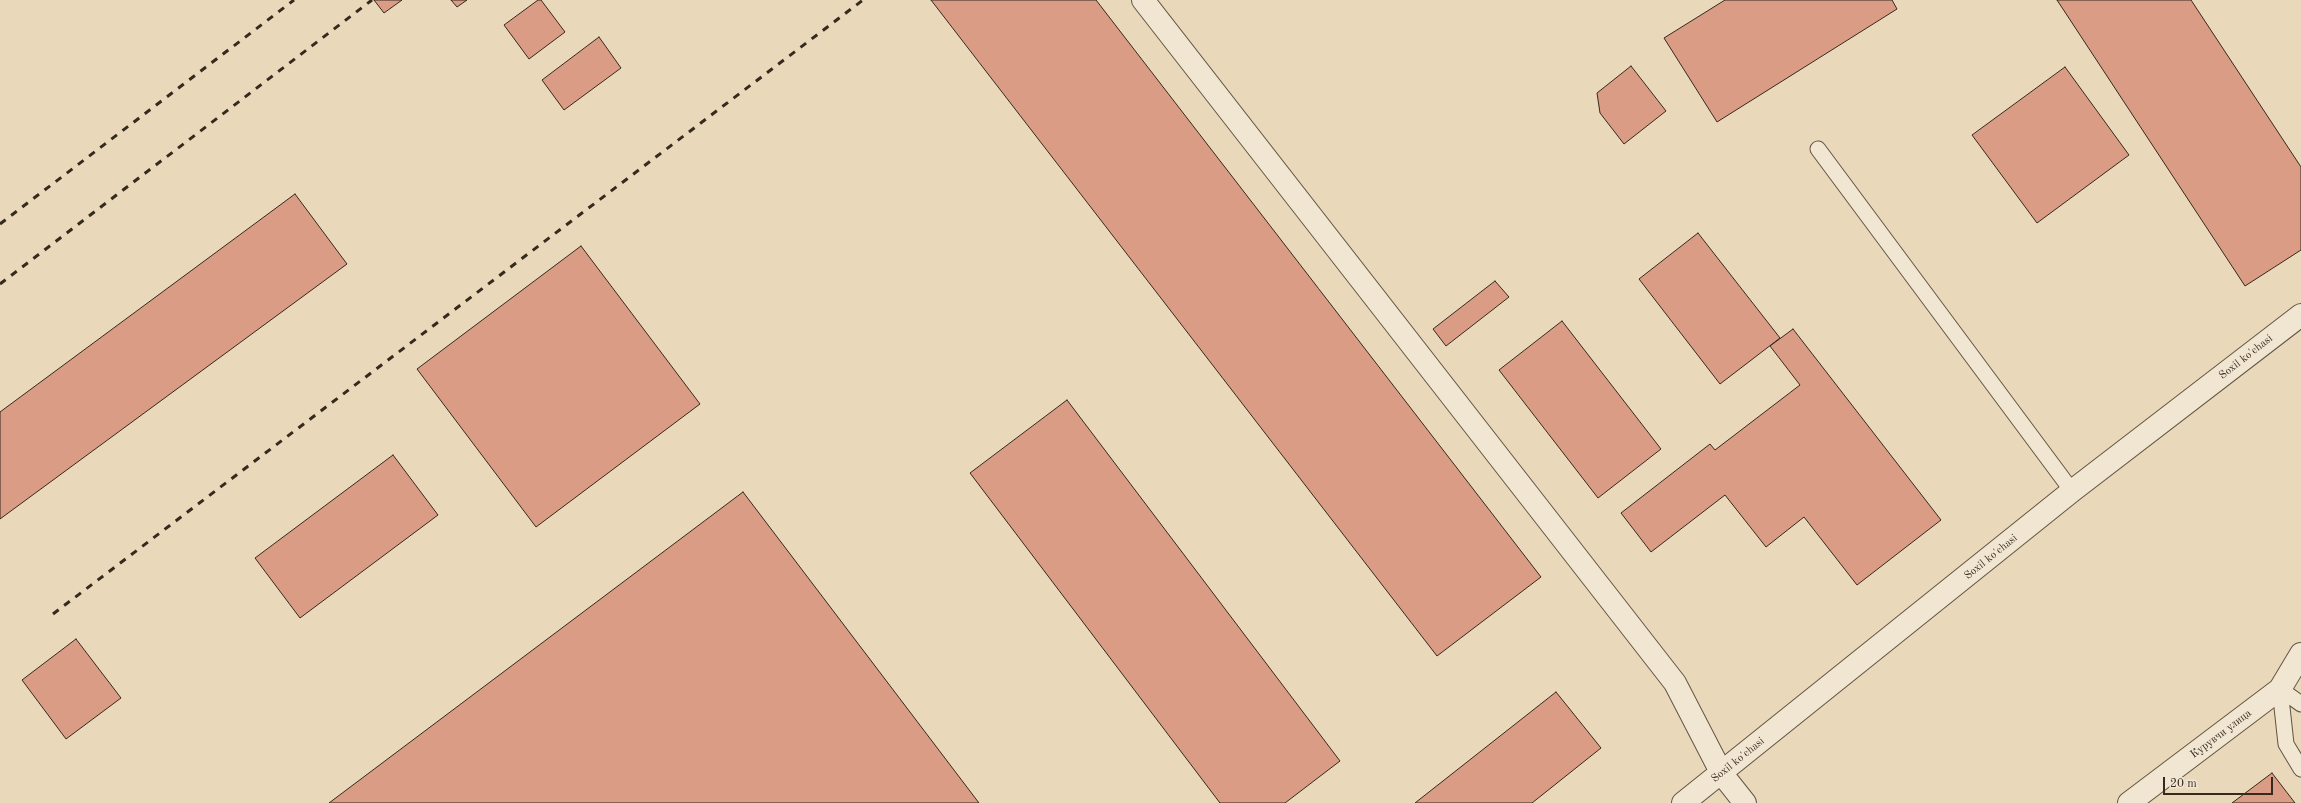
<!DOCTYPE html>
<html>
<head>
<meta charset="utf-8">
<style>
	body { margin:0 }
	#map { position:relative; width:2301px; height:803px; overflow:hidden; background:#e9d9ba; font-family:"Old Standard TT",serif }
	canvas { display:block }
	.scale { position:absolute; left:2163px; top:777px; width:110px; height:18px; box-sizing:border-box; border:2px solid #36291d; border-top:0; padding-left:5px; font-size:12px; line-height:14px; white-space:nowrap; color:#36291d; -webkit-text-stroke:3px #f1e6d2; paint-order:stroke }
</style>
</head>
<body>
<div id="map">
<canvas width="2301" height="803"></canvas>
<div class="scale">20 m</div>
</div>
<script>
const g = document.querySelector('canvas').getContext('2d');
g.lineJoin = 'round';
function paint(path, color) { g.fillStyle = color; g.fill(path, 'evenodd'); }
const toPath = rows => new Path2D(rows.map(r => 'M' + r).join(''));
function trace(path, color, width, dash) { g.strokeStyle = color; g.lineWidth = width; g.lineCap = dash ? 'butt' : 'round'; g.setLineDash(dash || []); g.stroke(path); }
function write(font, color, halo, rows, align = 'center') {
  g.font = font + ' "Old Standard TT",serif'; g.lineWidth = 3; g.setLineDash([]); g.textBaseline = 'middle'; g.strokeStyle = halo; g.fillStyle = color; for (const [text, x, y, turn = 0] of rows) {
    g.save(); g.translate(x, y); g.rotate((+turn || 0) * Math.PI / 180); g.textAlign = isNaN(turn) ? turn : align; if (halo) g.strokeText(text, 0, 0); g.fillText(text, 0, 0); g.restore();
  }
}
const building = toPath([
	[374,0,402,0,384,13,374,0],
	[451,0,467,0,457,7,451,0],
	[538,0,541,0,565,32,529,59,504,25,538,0],
	[931,0,1096,0,1541,577,1437,656,931,0],
	[1725,0,1892,0,1897,9,1717,122,1664,38,1725,0],
	[2057,0,2191,0,2301,167,2301,250,2245,286,2057,0],
	[599,37,621,68,564,110,542,80,599,37],
	[1631,66,1666,111,1624,144,1600,113,1597,93,1631,66],
	[2065,67,2129,155,2037,223,1972,135,2065,67],
	[295,194,347,264,0,519,0,412,295,194],
	[1698,233,1780,338,1720,384,1639,279,1698,233],
	[581,246,700,404,536,527,417,369,581,246],
	[1495,281,1509,297,1446,346,1433,329,1495,281],
	[1562,321,1661,449,1598,498,1499,370,1562,321],
	[1793,329,1941,520,1857,585,1804,517,1766,547,1725,495,1651,552,1621,513,1710,444,1715,450,1800,385,1770,346,1793,329],
	[1067,400,1340,761,1285,803,1220,803,970,473,1067,400],
	[393,455,438,515,300,618,255,558,393,455],
	[743,492,979,803,329,803,743,492],
	[76,639,121,698,66,739,22,680,76,639],
	[1556,692,1601,748,1532,803,1415,803,1556,692],
	[2272,773,2295,803,2232,803,2272,773]
]);
paint(building, '#da9c85');
trace(building, '#36291d', 1);
const lane = toPath([
	[1818,149,2072,491],
	[2301,704,2280,689,2286,744,2301,769]
]);
const street = toPath([
	[1143,0,1675,683,1722,774,1745,803],
	[1683,803,2072,491,2301,315],
	[2129,803,2280,689,2301,654]
]);
trace(lane, '#635544', 17);
trace(street, '#635544', 24);
trace(lane, '#f1e6d2', 15);
trace(street, '#f1e6d2', 22);
trace(toPath([
	[0,224,294,0],
	[0,284,372,0],
	[53,614,863,0]
]), '#36291d', 3, [7, 7]);
write('11px', '#36291d', '#f1e6d2', [
	["Soxil ko'chasi",2246,357,-38],
	["Soxil ko'chasi",1991,557,-39],
	["Курувчи улица",2221,734,-37],
	["Soxil ko'chasi",1738,760,-39]
]);
</script>
</body>
</html>
